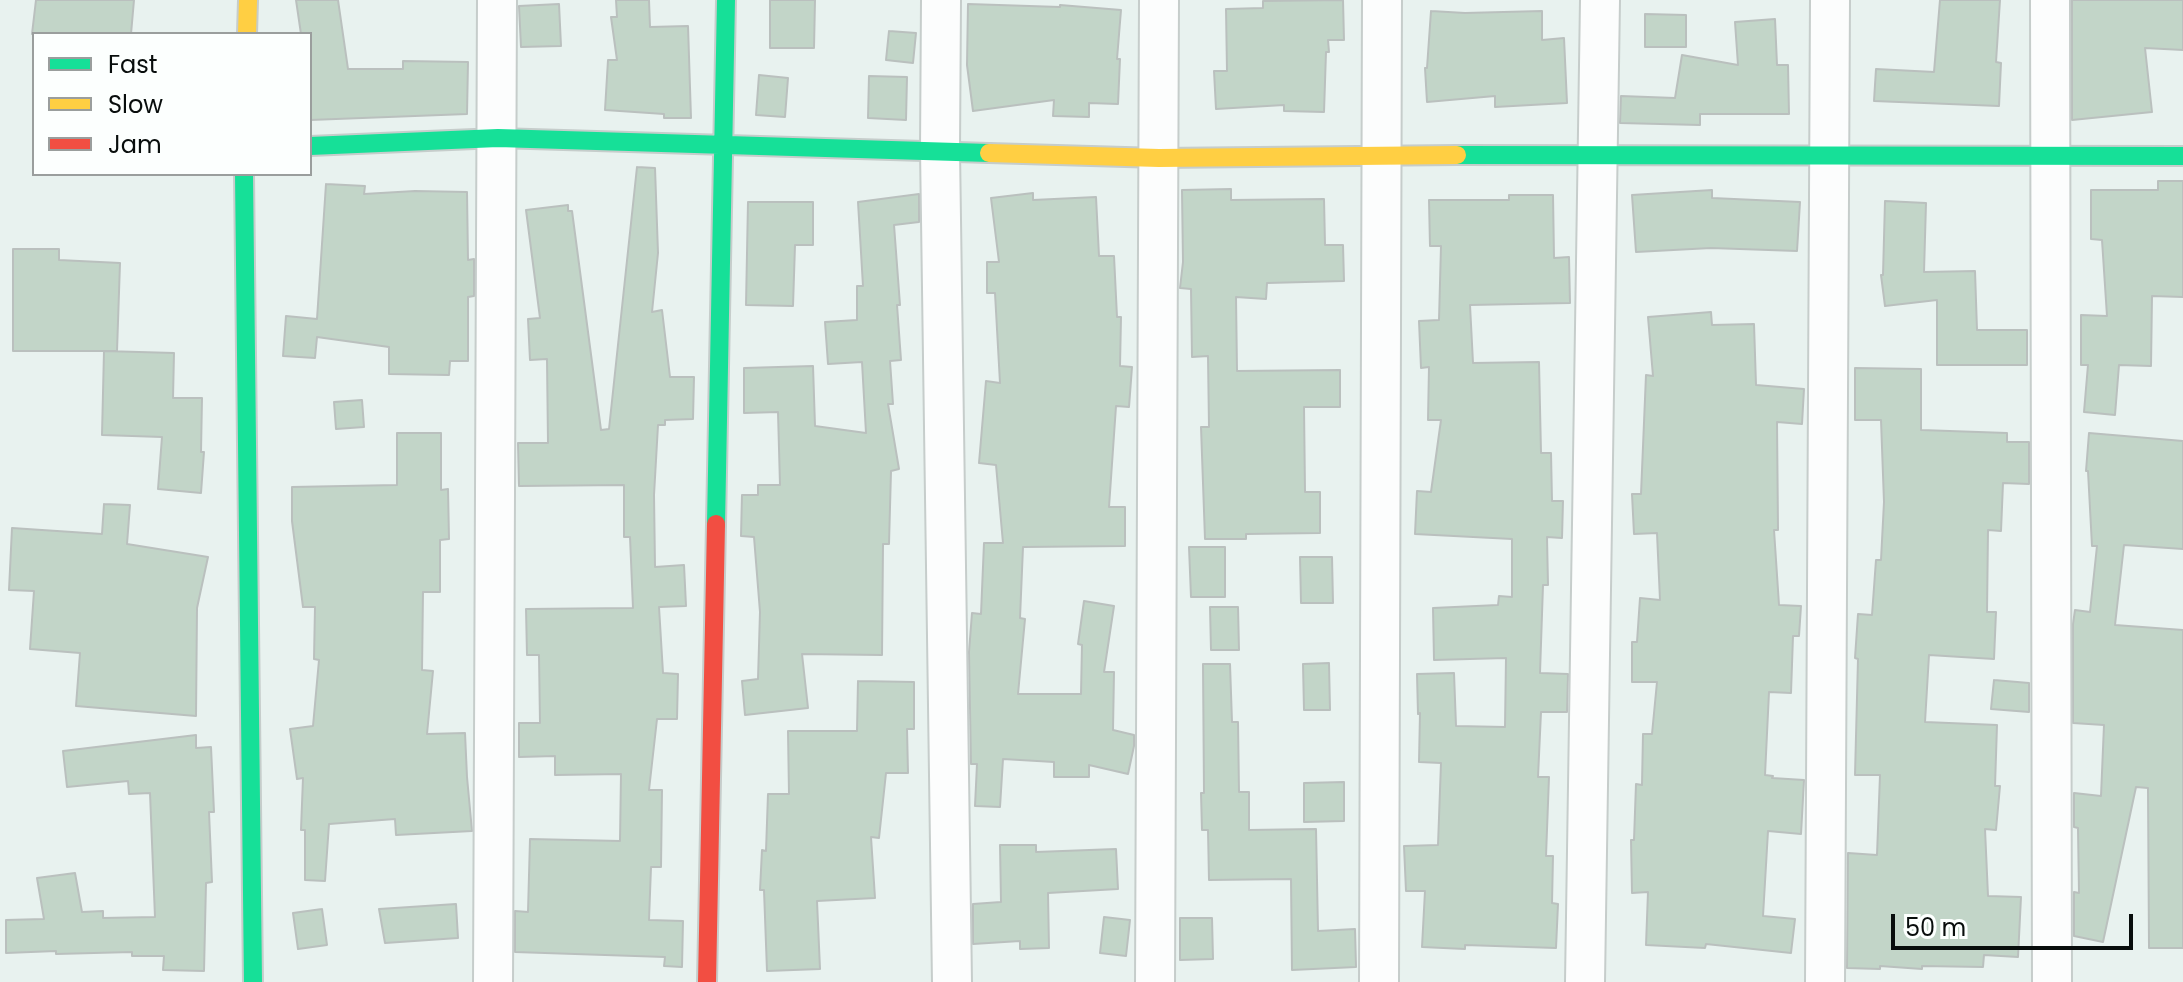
<!DOCTYPE html>
<html>
<head>
<meta charset="utf-8">
<style>
	body { margin:0 }
	#map { position:relative; width:2183px; height:982px; overflow:hidden; background:#e8f2ef; font-family:Poppins,sans-serif }
	canvas { display:block }
	.legend { position:absolute; left:32px; top:32px; width:280px; height:144px; box-sizing:border-box; background:#fcfffe; border:2px solid #9a9e9d; margin:0; padding:10px 14px; list-style:none; font-size:24px; color:#080d0c }
	.legend li { display:flex; align-items:center; gap:16px; height:40px }
	.legend b { width:40px; border:2px solid #9a9e9d }
	.scale { position:absolute; left:1891px; top:914px; width:242px; height:36px; box-sizing:border-box; border:4px solid #080d0c; border-top:0; padding-left:10px; font-size:24px; line-height:28px; white-space:nowrap; color:#080d0c; -webkit-text-stroke:6px #fcfffe; paint-order:stroke }
</style>
</head>
<body>
<div id="map">
<canvas width="2183" height="982"></canvas>
<ul class="legend">
<li><b style="height:10px;background:#16e098"></b>Fast</li>
<li><b style="height:10px;background:#ffcf43"></b>Slow</li>
<li><b style="height:10px;background:#f24e42"></b>Jam</li>
</ul>
<div class="scale">50 m</div>
</div>
<script>
const g = document.querySelector('canvas').getContext('2d');
g.lineJoin = 'round';
function paint(path, color) { g.fillStyle = color; g.fill(path, 'evenodd'); }
const toPath = rows => new Path2D(rows.map(r => 'M' + r).join(''));
function trace(path, color, width, dash) { g.strokeStyle = color; g.lineWidth = width; g.lineCap = dash ? 'butt' : 'round'; g.setLineDash(dash || []); g.stroke(path); }
const building = toPath([
	[36,0,134,0,131,34,32,34,36,0],
	[296,0,338,0,348,69,403,69,403,61,468,62,467,114,310,120,310,34,301,34,296,0],
	[616,0,649,0,650,27,688,26,691,118,664,118,664,114,605,110,608,60,617,60,611,17,617,17,616,0],
	[770,0,815,0,814,48,770,48,770,0],
	[1343,0,1344,40,1328,40,1329,52,1326,52,1324,112,1284,111,1284,105,1216,109,1214,71,1227,71,1226,9,1263,8,1263,1,1343,0],
	[1940,0,2000,0,1996,62,2001,63,1999,106,1874,101,1876,69,1934,72,1940,0],
	[2072,0,2183,0,2183,50,2145,48,2152,112,2072,120,2072,0],
	[559,4,561,46,521,47,519,6,559,4],
	[968,4,1060,7,1060,5,1121,10,1117,59,1120,59,1118,104,1089,103,1089,117,1053,116,1054,100,973,111,967,65,968,4],
	[1431,11,1465,13,1542,11,1542,40,1564,38,1567,103,1495,107,1495,96,1427,102,1425,68,1427,68,1431,11],
	[1645,14,1686,15,1686,47,1645,47,1645,14],
	[1775,19,1777,65,1788,65,1789,114,1700,114,1700,125,1620,123,1621,96,1675,98,1682,55,1738,65,1735,22,1775,19],
	[889,31,916,33,913,63,886,60,889,31],
	[759,75,788,78,785,117,756,115,759,75],
	[869,76,907,77,906,120,868,118,869,76],
	[637,167,655,168,658,253,652,312,662,310,670,377,694,377,693,419,665,420,665,425,658,425,654,495,655,567,684,565,686,606,659,607,663,673,678,674,677,719,657,719,649,790,662,790,661,867,651,867,649,920,683,921,682,967,664,966,665,957,515,952,515,911,528,912,530,839,620,841,621,774,555,775,555,756,519,757,519,723,540,723,539,655,527,655,526,609,633,608,630,537,624,537,624,485,519,486,518,443,548,443,547,359,530,360,528,319,540,318,526,210,568,205,568,211,572,211,601,430,609,429,637,167],
	[2158,181,2183,181,2183,297,2152,296,2151,366,2119,365,2115,415,2084,412,2088,365,2081,365,2081,315,2107,316,2102,240,2091,239,2091,190,2158,190,2158,181],
	[326,184,365,186,364,194,415,191,467,192,468,260,474,259,474,296,468,297,468,361,450,361,449,375,389,374,389,347,317,337,315,358,283,356,286,316,317,319,326,184],
	[1231,189,1231,200,1324,199,1325,245,1343,245,1344,281,1267,283,1266,299,1236,297,1237,371,1340,370,1340,407,1304,407,1305,492,1320,492,1320,533,1246,534,1246,539,1205,539,1201,427,1209,427,1208,356,1192,357,1191,289,1180,288,1183,262,1182,190,1231,189],
	[1712,190,1712,198,1800,202,1797,251,1711,248,1636,252,1632,195,1712,190],
	[1033,193,1033,200,1096,197,1099,256,1114,256,1117,317,1121,317,1120,366,1132,367,1129,407,1116,406,1109,507,1125,507,1125,546,1023,547,1020,618,1025,619,1018,694,1081,694,1082,645,1078,644,1084,601,1114,606,1104,672,1114,672,1113,730,1134,735,1134,746,1128,774,1089,765,1089,777,1054,777,1054,762,1003,759,1000,807,975,806,977,764,971,764,969,652,972,613,981,614,984,543,1003,543,996,465,979,463,986,381,1000,383,995,293,987,293,987,262,999,262,991,198,1033,193],
	[919,194,919,222,894,225,900,305,897,305,901,360,890,361,893,404,888,404,899,469,891,471,889,544,883,544,882,655,802,654,808,708,745,715,742,681,758,679,760,612,754,537,741,536,742,495,758,495,758,485,780,485,778,412,744,413,744,368,813,366,815,426,866,433,862,362,828,364,825,322,857,320,857,286,863,286,858,202,919,194],
	[1509,195,1553,195,1554,258,1569,257,1570,303,1470,305,1473,363,1539,362,1541,453,1551,453,1552,501,1563,501,1562,538,1547,537,1548,585,1543,585,1540,673,1568,674,1567,712,1541,712,1538,777,1549,777,1546,856,1553,856,1552,903,1558,904,1556,948,1465,945,1465,949,1422,947,1425,891,1406,891,1404,846,1438,845,1441,763,1419,762,1420,713,1418,714,1417,674,1454,673,1456,726,1505,727,1506,658,1434,660,1433,608,1498,605,1499,596,1512,597,1512,539,1415,534,1417,491,1431,492,1441,420,1428,420,1429,367,1421,368,1419,321,1439,320,1441,246,1430,246,1429,200,1509,200,1509,195],
	[1885,201,1926,203,1924,272,1975,271,1977,330,2027,330,2027,365,1937,365,1937,300,1885,306,1881,275,1883,275,1885,201],
	[748,202,813,202,813,245,795,245,793,306,746,305,748,202],
	[13,249,59,249,59,260,120,263,117,351,13,351,13,249],
	[1711,312,1712,325,1754,324,1756,385,1804,389,1802,424,1777,422,1778,530,1774,530,1779,605,1801,606,1799,636,1793,636,1791,693,1769,692,1765,775,1773,776,1772,778,1804,780,1801,834,1768,831,1763,916,1795,919,1791,953,1706,944,1705,948,1646,945,1648,892,1632,893,1631,840,1634,840,1636,784,1642,785,1643,734,1652,734,1657,682,1632,682,1632,642,1637,642,1640,598,1660,600,1657,533,1634,534,1632,494,1641,494,1646,375,1653,376,1648,317,1711,312],
	[104,351,174,353,173,398,202,398,201,452,204,452,201,493,158,489,162,437,102,435,104,351],
	[1855,368,1921,369,1921,430,2007,433,2007,442,2029,442,2029,484,2003,483,2001,531,1988,530,1987,612,1996,612,1994,659,1929,655,1925,722,1997,725,1995,786,2000,786,1996,830,1985,829,1988,896,2021,897,2018,957,1984,955,1983,967,1922,966,1922,969,1880,966,1880,969,1847,968,1848,853,1877,855,1880,775,1855,775,1858,659,1855,658,1858,614,1872,615,1876,560,1881,560,1884,502,1881,420,1855,420,1855,368],
	[362,400,364,427,336,429,334,402,362,400],
	[397,433,441,433,441,490,448,489,449,539,440,540,440,592,423,592,422,670,433,671,427,734,465,733,467,777,472,831,396,835,395,819,329,824,325,881,305,880,305,830,301,830,303,778,297,779,290,729,313,726,319,660,314,659,315,607,303,607,292,521,292,487,397,485,397,433],
	[2089,433,2183,441,2183,549,2124,545,2115,625,2183,630,2183,948,2149,948,2148,788,2136,787,2103,942,2074,936,2074,892,2079,893,2078,828,2074,827,2074,793,2101,796,2104,725,2073,723,2073,624,2075,610,2090,612,2097,546,2092,546,2088,471,2086,471,2089,433],
	[104,504,130,505,127,544,208,557,197,608,196,716,76,706,80,653,30,649,34,591,9,590,12,528,102,534,104,504],
	[1189,547,1225,547,1225,597,1191,597,1189,547],
	[1300,557,1332,557,1333,603,1301,603,1300,557],
	[1210,607,1238,607,1239,650,1211,650,1210,607],
	[1329,663,1330,710,1304,710,1303,664,1329,663],
	[1203,664,1230,664,1232,722,1238,722,1239,792,1249,792,1249,830,1316,829,1318,931,1355,929,1356,967,1292,970,1291,879,1209,880,1208,830,1202,830,1201,793,1204,793,1203,664],
	[1994,680,2029,683,2029,712,1991,709,1994,680],
	[858,681,914,682,914,729,907,729,908,773,886,773,879,838,871,837,875,898,817,901,820,969,767,971,764,890,760,890,762,850,766,851,768,794,789,794,788,731,857,731,858,681],
	[196,735,196,748,211,747,214,812,209,812,212,882,206,883,204,971,163,970,164,956,132,956,132,952,56,954,56,951,6,953,6,920,44,919,37,878,75,873,82,912,103,911,103,918,155,917,150,793,129,794,128,781,67,787,63,751,196,735],
	[1344,782,1344,821,1304,822,1304,783,1344,782],
	[1000,845,1036,845,1036,852,1116,849,1118,889,1048,893,1049,948,1020,949,1020,941,973,944,973,904,1001,902,1000,845],
	[456,904,458,938,385,943,379,909,456,904],
	[322,909,327,945,298,949,293,913,322,909],
	[1104,917,1130,920,1126,956,1100,953,1104,917],
	[1180,918,1212,918,1213,959,1180,960,1180,918]
]);
paint(building, '#c2d5c8');
trace(building, '#bac0be', 2);
const street = toPath([
	[941,0,940,150,952,982],
	[2050,0,2052,982],
	[493,982,497,0],
	[1155,982,1159,0],
	[1379,982,1382,0],
	[1585,982,1600,0],
	[1825,982,1830,0]
]);
const fast = toPath([
	[310,146,498,138,989,153],
	[1457,155,2183,156],
	[244,174,253,982],
	[716,524,726,0]
]);
const slow = toPath([
	[247,34,248,0],
	[989,153,1159,158,1457,155]
]);
const jam = toPath([
	[707,982,716,524]
]);
trace(street, '#c6cdcb', 42);
trace(fast, '#c6cdcb', 22);
trace(slow, '#c6cdcb', 22);
trace(jam, '#c6cdcb', 22);
trace(street, '#fcfdfd', 38);
trace(fast, '#16e098', 18);
trace(slow, '#ffcf43', 18);
trace(jam, '#f24e42', 18);
</script>
</body>
</html>
